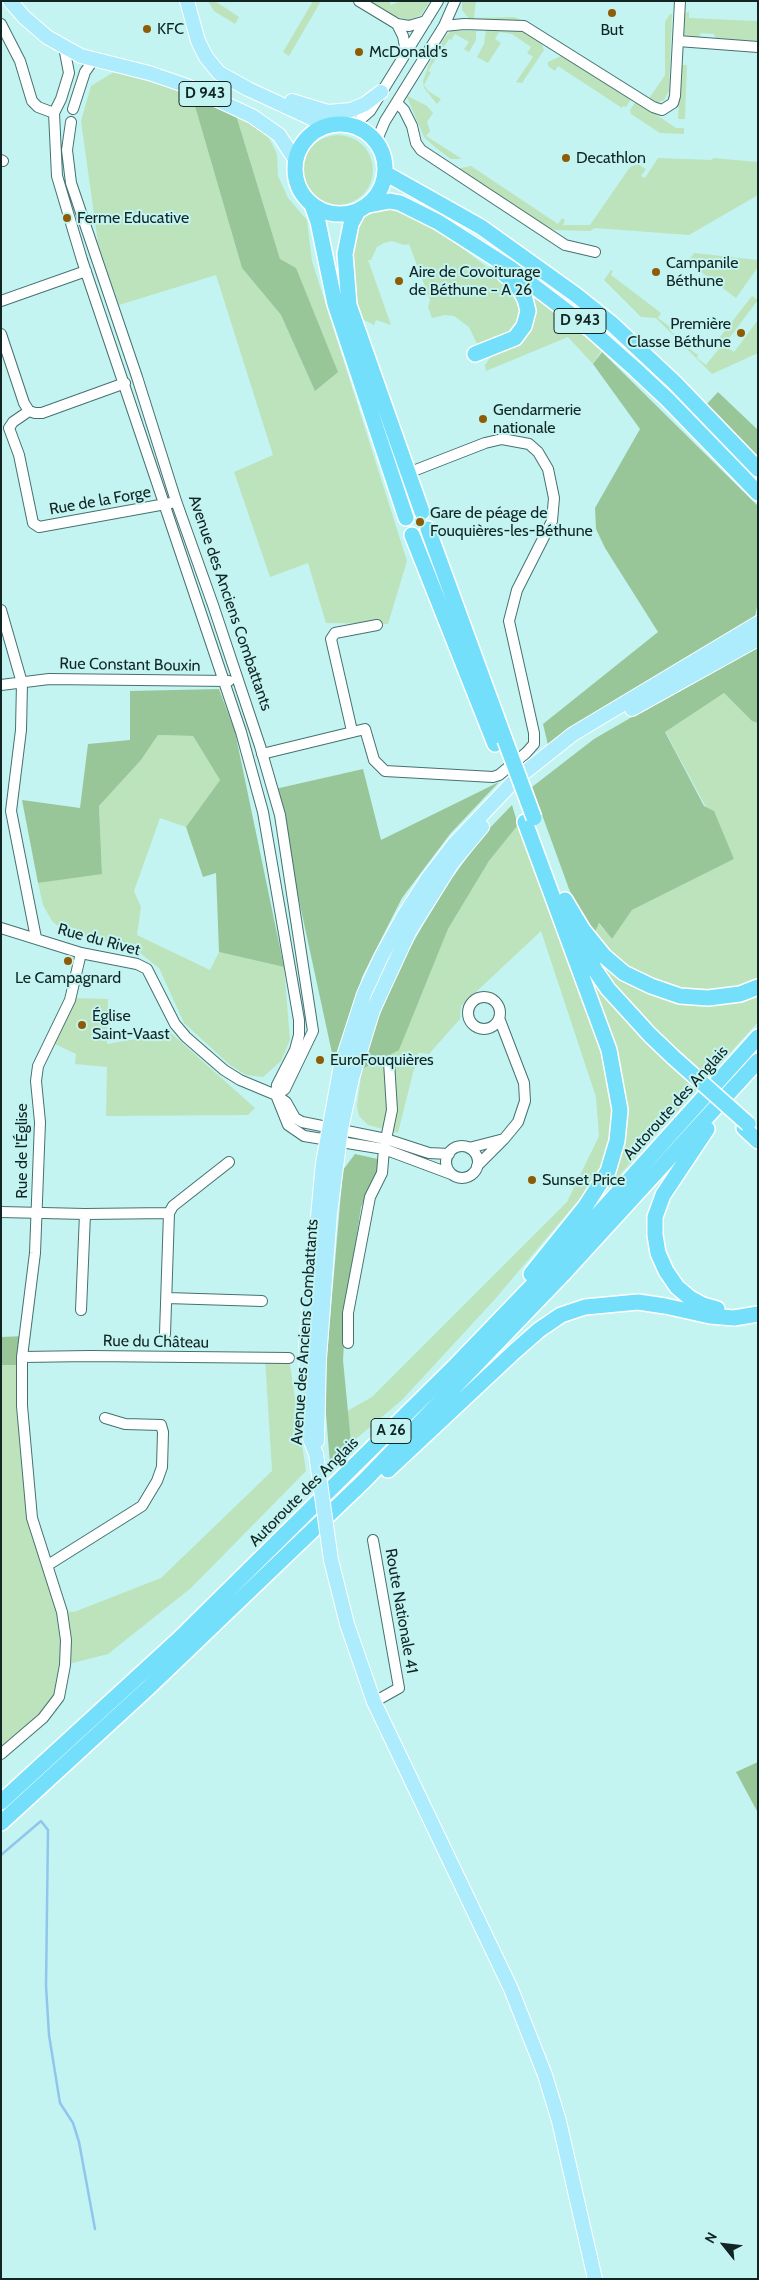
<!DOCTYPE html>
<html>
<head>
<meta charset="utf-8">
<style>
	body { margin:0 }
	#map { position:relative; width:759px; height:2280px; overflow:hidden; background:#c3f4f1; font-family:Cabin,sans-serif }
	canvas { display:block }
	.frame { position:absolute; inset:0; border:2px solid #122525; pointer-events:none }
	.north { position:absolute; left:699px; top:2220px; width:50px; height:50px; -webkit-text-stroke:4px #c3f4f1; paint-order:stroke; rotate:299deg; font-size:14px; font-weight:700; line-height:20px; text-align:center; color:#122525 }
	.north::after { content:''; display:block; margin:auto; width:18px; height:22px; background:#122525; clip-path:polygon(50% 0,100% 100%,50% 72%,0 100%) }
</style>
</head>
<body>
<div id="map">
<canvas width="759" height="2280"></canvas>
<div class="frame"></div>
<div class="north">N</div>
</div>
<script>
const g = document.querySelector('canvas').getContext('2d');
g.lineJoin = 'round';
function paint(path, color) { g.fillStyle = color; g.fill(path, 'evenodd'); }
const toPath = rows => new Path2D(rows.map(r => 'M' + r).join(''));
function trace(path, color, width, dash) { g.strokeStyle = color; g.lineWidth = width; g.lineCap = dash ? 'butt' : 'round'; g.setLineDash(dash || []); g.stroke(path); }
function write(font, color, halo, rows, align = 'center') {
  g.font = font + ' Cabin,sans-serif'; g.lineWidth = 4; g.setLineDash([]); g.textBaseline = 'middle'; g.strokeStyle = halo; g.fillStyle = color; for (const [text, x, y, turn = 0] of rows) {
    g.save(); g.translate(x, y); g.rotate((+turn || 0) * Math.PI / 180); g.textAlign = isNaN(turn) ? turn : align; if (halo) g.strokeText(text, 0, 0); g.fillText(text, 0, 0); g.restore();
  }
}
paint(toPath([
	[208,1,215,1,239,17,235,24,214,11],
	[313,1,321,1,289,56,283,52],
	[367,1,389,1,391,5,402,1,430,1,421,15,409,20,397,17,395,18],
	[462,1,476,1,474,18,514,17,520,19,518,22,470,20,462,10],
	[689,11,689,18,757,21,758,41,716,39,714,34,701,33,698,39,688,38,682,32,683,15],
	[670,14,672,14,669,91,664,100,656,103,648,100,665,75,665,22],
	[510,28,523,31,540,40,544,50,522,83,516,82,533,57,527,53,531,47,512,34,499,32,495,39,501,43,488,63,477,57,484,44,486,30],
	[451,31,476,31,476,40,469,52,464,49,469,42,455,34,451,40,449,39,428,71,431,72,424,85,428,91,441,99,437,104,424,88,423,81,429,64,445,37],
	[561,56,632,98,626,107,623,106,622,108,558,66,555,71,548,66,548,62],
	[681,65,687,65,685,119,678,119],
	[114,72,169,87,192,96,242,268,281,315,315,390,280,259,236,115,268,136,277,154,278,176,288,198,307,220,312,261,407,561,388,624,326,623,308,563,270,577,234,472,273,455,216,275,119,305,98,243,81,121,91,86],
	[406,95,427,106,433,113,427,122,430,131,426,136,462,159,451,159,436,148,424,137],
	[636,101,676,128,684,128,684,134,660,133,631,114,630,110],
	'303 170a35 35 0 1 1 70 0a35 35 0 1 1-70 0Z',
	[658,158,712,160,713,158,758,162,758,195,689,235,595,228,590,231,556,230,547,227,456,169,471,166,558,224,562,218,565,220,563,225,590,225,630,167,638,164,646,169,641,176,645,178],
	[392,208,405,211,437,229,513,287,523,316,512,335,480,345,476,342,469,327,454,316,445,315,432,318,428,307,430,300,409,244,404,245,392,241,384,243,377,247,371,260,368,260,391,325,376,320,374,325,360,318,353,309,351,243,361,219,379,209],
	[694,253,758,260,758,267,736,298,688,262],
	[611,270,613,271,611,275,661,313,658,318,673,329,671,332,686,342,684,345,698,355,697,358,706,365,721,346,716,342,752,296,758,300,724,345,734,352,758,320,758,353,712,374,656,318,641,317,604,280],
	[529,288,603,348,593,364,568,337,486,371,485,365,493,354,516,343],
	[724,693,752,721,758,723,758,1022,596,1201,582,1196,496,1298,402,1400,351,1443,347,1411,372,1397,567,1202,599,1136,596,1097,541,931,461,1006,460,1019,429,1054,418,1053,398,1133,368,1125,359,1116,357,1106,362,1069,399,1049,448,929,489,861,518,825,589,947,598,923,612,939,632,910,734,859,665,731],
	[158,735,193,736,220,780,186,827,160,818,134,891,141,907,137,935,210,970,219,952,284,967,290,1040,281,1061,263,1077,246,1075,230,1065,184,1023,159,968,135,949,65,932,52,921,43,905,38,883,102,873,99,806,141,760],
	[75,998,108,999,107,1044,171,1033,255,1108,248,1115,106,1116,107,1067,75,1064,76,1054,53,1043],
	[289,1358,306,1471,191,1588,108,1654,65,1665,59,1697,1,1754,1,1365,22,1365,32,1518,62,1611,74,1612,161,1578,272,1471,265,1359]
]), '#bde3bc');
paint(toPath([
	[192,96,236,115,280,259,296,268,338,372,315,391,281,315,242,268],
	[602,352,758,506,758,601,755,617,617,699,548,745,543,724,658,632,605,548,596,529,595,508,640,429,593,364],
	[718,392,758,430,758,461,705,406],
	[758,644,758,723,752,721,724,693,665,732,704,806,714,811,734,859,632,910,612,939,599,923,594,934,585,922,569,889,532,787,594,739],
	[219,689,235,732,284,967,219,952,216,873,203,877,186,827,220,780,193,736,158,735,141,760,99,806,102,874,38,883,22,800,80,808,88,744,130,740,130,691],
	[363,769,381,840,499,782,450,834,402,898,362,977,335,1067,275,789],
	[512,805,518,825,489,861,448,929,399,1050,362,1069,378,1019,401,964,423,925,450,881,485,833],
	[355,1154,378,1159,377,1172,361,1207,346,1309,343,1360,351,1443,330,1464,324,1389,329,1331,343,1170],
	[25,1336,22,1365,1,1365,1,1337],
	[758,1762,758,1813,736,1772]
]), '#99c699');
trace(toPath([
	[1,1855,41,1821,48,1830,46,1986,49,2035,60,2103,73,2123,79,2142,95,2229]
]), '#90c6ed', 2.5);
const minor = toPath([
	[359,1,397,24,409,26,426,21],
	[1,24,20,61,32,101,38,107,54,113],
	[397,24,403,36,406,52],
	[444,26,464,24,524,26,653,107,662,110,673,103,675,96,680,1],
	[678,41,758,47],
	[64,47,69,73,61,99,54,113,57,176,82,260,241,732,263,812,299,1020,299,1035,295,1050,277,1085,276,1095,288,1125,304,1136,384,1149,451,1174],
	[397,103,404,110,412,126,416,143,421,150,565,245,595,252],
	[73,109,85,72,94,59],
	[71,122,67,150,71,183,137,377,176,501,213,605,260,746,280,815,313,1031,285,1089,276,1095],
	[353,126,370,111,438,1],
	[376,142,385,121,444,26,455,1],
	[1,160,3,161],
	[1,301,86,271],
	[1,334,24,403,29,411,35,413,42,413,125,383],
	[29,411,13,422,9,428,19,455,33,523,39,527,171,503],
	[1,610,22,683,21,730,11,811,36,938],
	[1,685,49,679,229,681],
	[352,731,331,639,335,633,377,625],
	[262,754,365,729,374,760,385,771,493,777,499,775,526,753,534,744,534,733,509,621,517,590,552,521,554,498,548,469,538,452,529,444,502,439,485,443,408,473],
	[1,928,81,953,137,964,147,969,175,1024,186,1037,224,1070,240,1080,276,1095,286,1102,295,1118,302,1122,386,1139,429,1153,449,1154],
	'468 1013a16 16 0 1 1 32 0a16 16 0 1 1-32 0Z',
	[499,1018,524,1083,525,1101,518,1122,504,1139],
	'446 1162a16 16 0 1 1 32 0a16 16 0 1 1-32 0Z',
	[469,1148,504,1139,477,1166],
	[1,1212,85,1214,169,1213],
	[167,1298,262,1301],
	[81,1310,85,1214],
	[165,1334,169,1213,173,1206,229,1162],
	[348,1343,348,1313,370,1197,382,1173,384,1149,392,1110,389,1062],
	[22,1357,90,1356,289,1358],
	[373,1540,399,1688,374,1702],
	[48,1565,142,1506,157,1481,162,1467,163,1432,161,1425,125,1424,105,1418],
	[1,1754,43,1718,59,1697,65,1665,66,1640,62,1612,32,1518,22,1406,22,1357,35,1253,40,1122,36,1081,38,1066,70,1000,81,953]
]);
const major = toPath([
	[10,1,24,17,47,37,81,56,149,73,187,86,252,116,279,135,296,161],
	[187,1,198,41,206,57,219,73,248,89,328,126],
	[292,101,328,112,351,110,365,104,381,92],
	[632,709,758,639],
	[317,1441,319,1359,330,1213,341,1129,352,1078,373,1010,409,932,452,863,482,827],
	[316,1454,310,1439,308,1423,306,1346,323,1163,341,1065,364,994,381,957,403,917,428,878,455,843,515,780,573,734,758,623],
	[331,1560,347,1624,374,1702,511,1989,545,2075,559,2121,595,2279]
]);
const highway = toPath([
	'295 169a45 45 0 1 1 90 0a45 45 0 1 1-90 0Z',
	[385,173,481,227,576,295,611,323,675,383,758,469],
	[312,205,318,222,335,304,406,518],
	[369,205,390,201,400,203,438,222,510,268,590,329,635,369,668,400,758,493],
	[358,211,351,224,345,254,349,305,422,512],
	[475,354,515,338,524,326,528,311,525,299,515,282,505,275],
	[428,529,505,740],
	[412,535,495,744],
	[525,822,609,1050,620,1110,617,1141,608,1171,585,1207,531,1274],
	[565,900,583,930,604,956,624,973,651,986,680,996,708,998,740,994,758,987],
	[572,921,595,970,608,989,650,1035,673,1057],
	[744,1128,758,1141],
	[707,1129,663,1195,655,1217,655,1235,658,1253,666,1271,677,1287,690,1298,703,1305,717,1309],
	[388,1470,514,1352,539,1330,561,1315,585,1307,638,1302,665,1306,710,1316,734,1318,758,1314],
	[1,1802,180,1638,456,1365,557,1260,758,1037],
	[1,1823,148,1688,365,1480,566,1271,758,1061]
]);
trace(minor, '#457270', 12);
trace(major, '#fff', 16);
trace(highway, '#fff', 18);
trace(minor, '#fff', 10);
trace(major, '#acecfc', 14);
trace(highway, '#74dffa', 15);
const majorBridge = toPath([
	[316,1454,331,1560]
]);
const highwayBridge = toPath([
	[505,740,534,818],
	[673,1057,748,1124]
]);
trace(majorBridge, '#fff', 16, []);
trace(highwayBridge, '#fff', 18, []);
trace(majorBridge, '#acecfc', 14);
trace(highwayBridge, '#74dffa', 15);
for (const [x, y, r, color] of [
	[612,13,5,"#8d5c05"],
	[147,29,5,"#8d5c05"],
	[359,52,5,"#8d5c05"],
	[566,158,5,"#8d5c05"],
	[67,218,5,"#8d5c05"],
	[656,272,5,"#8d5c05"],
	[399,281,5,"#8d5c05"],
	[741,333,5,"#8d5c05"],
	[483,419,5,"#8d5c05"],
	[420,522,5,"#8d5c05"],
	[68,961,5,"#8d5c05"],
	[82,1025,5,"#8d5c05"],
	[320,1060,5,"#8d5c05"],
	[532,1180,5,"#8d5c05"]
]) { const dot = new Path2D(); dot.arc(x, y, r, 0, 2 * Math.PI); g.fillStyle = color; g.fill(dot); trace(dot, '#c3f4f1', 2); }
for (const [x, y, w] of [
	[205,94,52],
	[580,321,52],
	[391,1431,40]
]) { const box = new Path2D(); box.roundRect(x - w / 2, y - 12.5, w, 25, 4); g.fillStyle = '#c3f4f1'; g.fill(box); trace(box, '#122525', 1); }
write('bold 15px', '#122525', null, [
	["D 943",205,94],
	["D 943",580,321],
	["A 26",391,1431]
]);
write('16px', '#122525', '#c3f4f1', [
	["KFC",157,29],
	["But",612,30,"center"],
	["McDonald's",369,52],
	["Decathlon",576,158],
	["Ferme Educative",77,218],
	["Campanile",666,263],
	["Béthune",666,281],
	["Aire de Covoiturage",409,272],
	["de Béthune − A 26",409,290],
	["Première",731,324,"right"],
	["Classe Béthune",731,342,"right"],
	["Gendarmerie",493,410],
	["nationale",493,428],
	["Gare de péage de",430,513],
	["Fouquières-les-Béthune",430,531],
	["Le Campagnard",68,978,"center"],
	["Église",92,1016],
	["Saint-Vaast",92,1034],
	["EuroFouquières",330,1060],
	["Sunset Price",542,1180]
], 'left');
write('16px', '#122525', '#c3f4f1', [
	["Rue de la Forge",100,501,-10],
	["Avenue des Anciens Combattants",230,603,71],
	["Rue Constant Bouxin",130,665,1],
	["Rue du Rivet",99,940,15],
	["Autoroute des Anglais",676,1103,-48],
	["Rue de l'Église",22,1151,-90],
	["Avenue des Anciens Combattants",305,1332,-86],
	["Rue du Château",156,1342,1],
	["Autoroute des Anglais",304,1492,-45],
	["Route Nationale 41",401,1611,80]
]);
</script>
</body>
</html>
